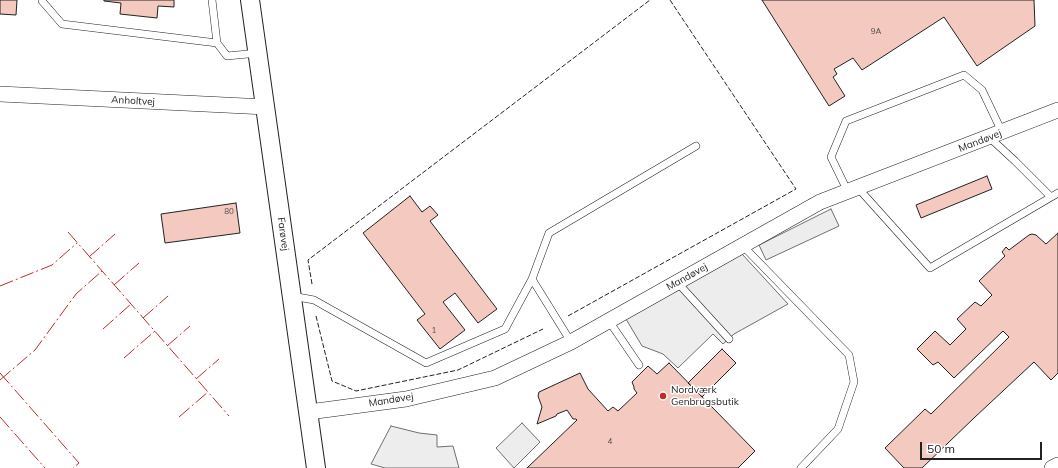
<!DOCTYPE html>
<html>
<head>
<meta charset="utf-8">
<style>
	body { margin:0 }
	#map { position:relative; width:1058px; height:468px; overflow:hidden; background:#fff; font-family:Mulish,sans-serif }
	canvas { display:block }
	.scale { position:absolute; left:920px; top:442px; width:122px; height:18px; box-sizing:border-box; border:2px solid #222; border-top:0; padding-left:5px; font-size:12px; line-height:14px; white-space:nowrap; color:#222; -webkit-text-stroke:3px #fff; paint-order:stroke }
</style>
</head>
<body>
<div id="map">
<canvas width="1058" height="468"></canvas>
<div class="scale">50 m</div>
</div>
<script>
const g = document.querySelector('canvas').getContext('2d');
g.lineJoin = 'round';
function paint(path, color) { g.fillStyle = color; g.fill(path, 'evenodd'); }
const toPath = rows => new Path2D(rows.map(r => 'M' + r).join(''));
function trace(path, color, width, dash) { g.strokeStyle = color; g.lineWidth = width; g.lineCap = dash ? 'butt' : 'round'; g.setLineDash(dash || []); g.stroke(path); }
function write(font, color, halo, rows, align = 'center') {
  g.font = font + ' Mulish,sans-serif'; g.lineWidth = 3; g.setLineDash([]); g.textBaseline = 'middle'; g.strokeStyle = halo; g.fillStyle = color; for (const [text, x, y, turn = 0] of rows) {
    g.save(); g.translate(x, y); g.rotate((+turn || 0) * Math.PI / 180); g.textAlign = isNaN(turn) ? turn : align; if (halo) g.strokeText(text, 0, 0); g.fillText(text, 0, 0); g.restore();
  }
}
const parking = toPath([
	[831,209,839,226,766,260,759,245,831,209],
	[742,254,788,304,734,334,723,344,713,334,678,368,663,354,642,346,626,319,742,254],
	[522,423,540,442,514,468,496,448,522,423],
	[391,426,419,433,437,435,437,447,453,446,459,468,385,468,371,464,391,426]
]);
paint(parking, '#ededed');
trace(parking, '#6f6f6f', 1);
const building = toPath([
	[0,0,17,0,16,15,0,14,0,0],
	[104,0,174,0,174,7,158,6,157,18,120,14,121,3,104,1,104,0],
	[762,0,1034,0,1035,26,977,66,944,17,862,70,853,58,834,69,837,74,833,77,845,96,829,106,762,0],
	[987,176,992,189,921,218,916,205,987,176],
	[410,196,422,212,430,206,438,215,430,221,497,309,478,323,455,293,443,302,465,330,440,349,417,320,425,314,363,233,410,196],
	[236,203,240,233,165,243,161,214,236,203],
	[1058,233,1058,373,1051,380,1034,362,974,418,922,468,904,468,885,448,925,409,931,414,1009,337,1003,331,954,378,938,362,933,365,917,349,935,331,950,345,966,329,957,319,975,302,981,306,992,295,979,281,1005,256,1002,252,1006,247,1009,250,1029,235,1032,234,1036,235,1046,244,1058,233],
	[722,349,736,363,702,397,688,383,722,349],
	[669,363,755,451,738,468,527,468,577,420,576,419,573,419,567,410,557,414,556,416,537,424,542,407,538,396,539,392,580,373,588,389,608,411,613,407,618,411,637,393,634,389,634,387,632,382,648,366,657,374,669,363]
]);
paint(building, '#f3c9c0');
trace(building, '#222', 1);
const service = toPath([
	[42,0,42,1,62,24,217,43],
	[212,0,217,43,227,56,258,53],
	[989,137,1015,161,1051,197],
	[858,188,930,268,1058,193],
	[848,192,831,157,846,121,964,75,982,90,1002,132],
	[743,246,849,355,854,382,838,429,801,468],
	[677,282,729,339],
	[292,296,314,300,426,363,505,329,532,279],
	[609,321,639,365],
	[571,342,532,279,549,233,696,146]
]);
const minor = toPath([
	[0,94,266,107],
	[309,412,406,399,495,378,571,342,820,202,1058,110],
	[1052,468,1058,465]
]);
const tertiary = toPath([
	[250,0,316,468]
]);
trace(service, '#222', 8);
trace(minor, '#222', 16);
trace(tertiary, '#222', 20);
trace(service, '#fff', 7);
trace(minor, '#fff', 15);
trace(tertiary, '#fff', 18);
trace(toPath([
	[312,284,308,260,650,0],
	[316,316,332,381,356,391,458,370,543,329],
	[568,316,796,189,670,0]
]), '#222', 1, [5, 2]);
trace(toPath([
	[68,232,229,416],
	[89,257,115,234],
	[114,285,139,263],
	[0,286,52,265,77,243],
	[143,318,168,296],
	[103,329,131,304],
	[167,346,190,326],
	[124,358,155,331],
	[0,373,79,463,73,468],
	[196,379,219,359],
	[0,380,35,350,76,294,102,271],
	[0,417,45,468],
	[179,417,208,392]
]), '#c62828', 1, [14, 3, 2, 3]);
for (const [x, y, r, color] of [
	[663,396,4,"#c62828"]
]) { const dot = new Path2D(); dot.arc(x, y, r, 0, 2 * Math.PI); g.fillStyle = color; g.fill(dot); trace(dot, '#fff', 1.5); }
write('8px', '#564c4a', null, [
	["9A",876,32],
	["80",229,212],
	["1",434,331],
	["4",610,442]
]);
write('10px', '#222', '#fff', [
	["Anholtvej",133,101,3],
	["Mandøvej",980,141,-21],
	["Farøvej",283,234,82],
	["Mandøvej",687,277,-29],
	["Mandøvej",391,400,-9]
]);
write('10px', '#222', '#fff', [
	["Nordværk",671,390],
	["Genbrugsbutik",671,402]
], 'left');
</script>
</body>
</html>
